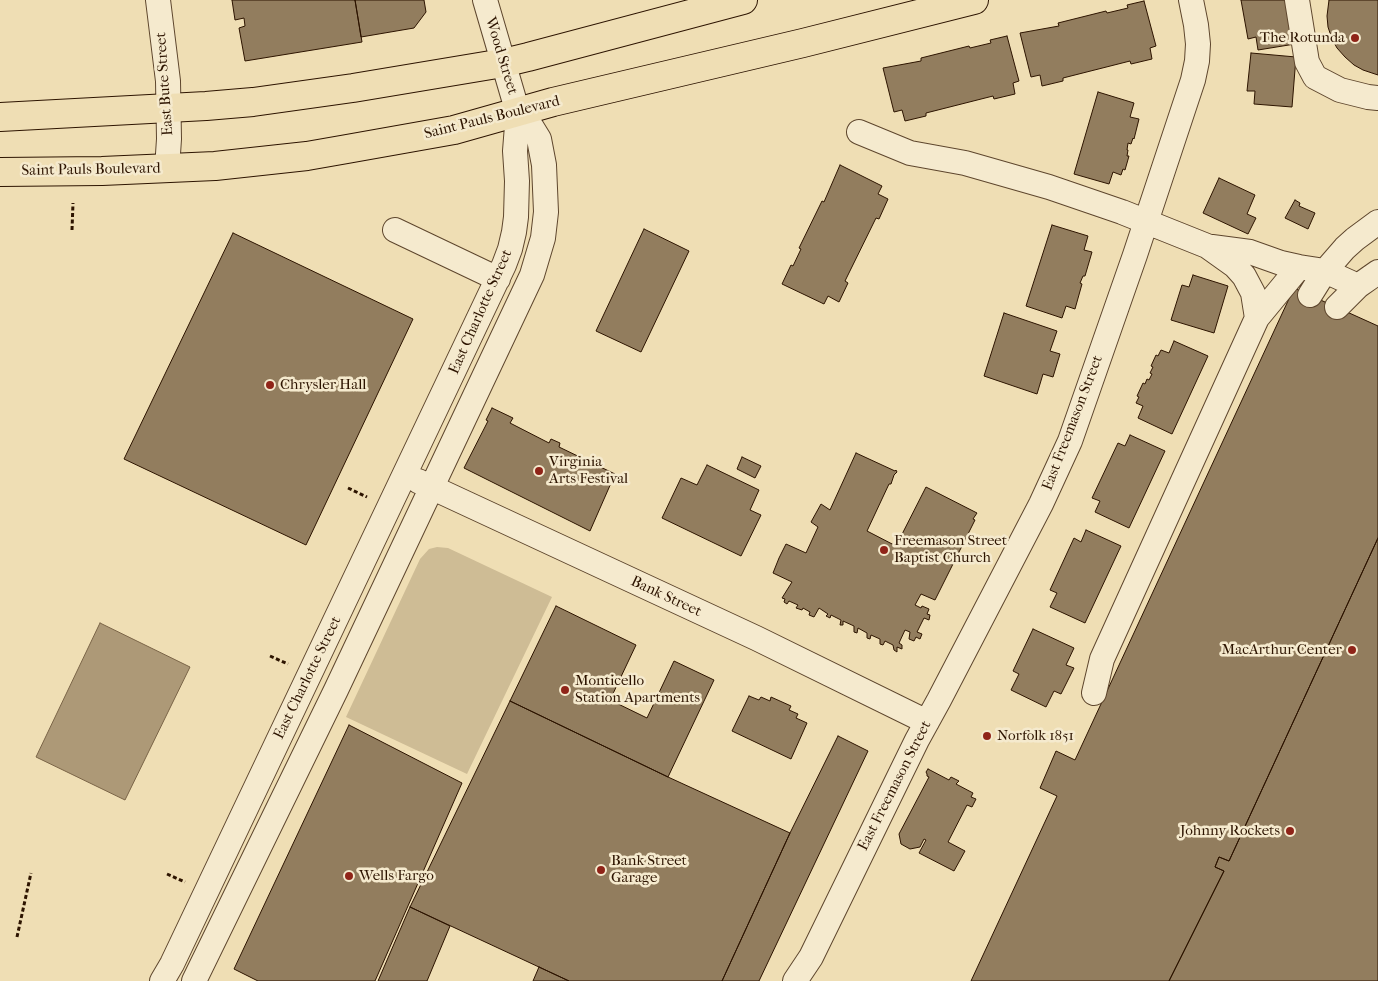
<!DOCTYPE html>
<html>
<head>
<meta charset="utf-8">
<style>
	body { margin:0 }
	canvas { display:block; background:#efdeb4 }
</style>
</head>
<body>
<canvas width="1378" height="981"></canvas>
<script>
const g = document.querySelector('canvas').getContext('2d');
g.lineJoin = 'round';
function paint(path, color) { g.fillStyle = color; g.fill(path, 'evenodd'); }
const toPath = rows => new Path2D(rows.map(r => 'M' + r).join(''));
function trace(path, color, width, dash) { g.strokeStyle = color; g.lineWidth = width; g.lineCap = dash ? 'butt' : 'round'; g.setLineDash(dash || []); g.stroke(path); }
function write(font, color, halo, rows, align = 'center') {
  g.font = font + ' "IM FELL French Canon",serif'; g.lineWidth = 5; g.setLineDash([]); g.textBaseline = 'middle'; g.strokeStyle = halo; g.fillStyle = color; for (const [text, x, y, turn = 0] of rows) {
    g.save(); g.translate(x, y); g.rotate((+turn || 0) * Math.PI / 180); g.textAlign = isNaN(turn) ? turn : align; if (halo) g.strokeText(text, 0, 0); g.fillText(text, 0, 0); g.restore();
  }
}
paint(toPath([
	[437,547,448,548,552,597,467,774,346,717,420,559,429,549]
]), '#cebc95');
const water = toPath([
	[100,623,190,667,125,800,36,757,100,623]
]);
paint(water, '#ad9977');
trace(water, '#7a6447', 1);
const building = toPath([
	[232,0,355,0,362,42,245,61,239,28,245,26,244,18,235,20,232,0],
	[355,0,424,0,426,12,414,28,361,37,355,0],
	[1241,0,1287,0,1295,44,1258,50,1256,37,1248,39,1241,0],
	[1329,0,1378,0,1378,75,1363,70,1354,65,1345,57,1337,48,1332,39,1328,27,1327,16,1329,0],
	[1144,1,1156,46,1150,48,1152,59,1131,64,1130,61,1063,78,1063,81,1042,86,1040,75,1031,77,1020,33,1059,26,1058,23,1106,11,1107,13,1128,8,1127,5,1144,1],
	[1007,36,1019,81,1013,83,1015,94,994,99,993,96,926,113,926,116,905,121,902,110,894,112,883,68,921,61,921,58,969,46,970,48,991,43,990,40,1007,36],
	[1251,53,1296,57,1292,107,1254,104,1255,91,1247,91,1251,53],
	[1098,92,1134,103,1130,117,1139,119,1134,139,1133,138,1131,144,1128,143,1127,150,1128,150,1127,156,1129,156,1125,170,1123,169,1121,175,1113,172,1109,184,1074,174,1098,92],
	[840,165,882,186,878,194,888,199,879,219,876,218,845,281,848,283,839,302,828,296,824,304,782,284,791,265,793,266,801,249,799,248,822,201,824,202,840,165],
	[1219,178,1255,195,1247,214,1256,218,1248,234,1203,213,1219,178],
	[1295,200,1300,203,1299,206,1315,213,1308,229,1285,218,1295,200],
	[1052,225,1088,236,1084,250,1092,252,1085,276,1083,276,1080,283,1082,284,1075,309,1066,306,1062,318,1026,306,1052,225],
	[644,229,689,251,641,352,596,331,644,229],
	[233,233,413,319,306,545,124,459,233,233],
	[1193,275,1228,286,1214,333,1171,320,1182,285,1189,287,1193,275],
	[1294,288,1378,326,1378,538,1229,861,1219,857,1215,867,1224,871,1169,981,971,981,1057,796,1040,788,1056,751,1075,760,1294,288],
	[1004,313,1057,331,1050,351,1060,354,1053,377,1043,374,1037,394,984,376,1004,313],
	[1174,341,1208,356,1172,434,1138,418,1143,406,1136,403,1139,397,1137,396,1143,383,1145,384,1147,379,1149,380,1152,374,1150,373,1153,367,1151,366,1156,355,1158,356,1161,350,1169,353,1174,341],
	[492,408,513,418,510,423,549,443,551,439,560,443,559,447,615,474,590,531,464,468,488,421,486,420,492,408],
	[1130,435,1165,451,1129,528,1095,512,1100,501,1092,498,1118,443,1125,446,1130,435],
	[856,453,895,471,896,470,897,472,894,475,891,484,889,484,867,531,896,546,926,487,977,513,973,519,975,520,935,600,921,594,915,605,921,608,922,606,929,609,927,614,930,615,929,620,924,618,917,632,922,634,920,639,916,637,914,641,909,639,910,632,905,630,899,643,902,645,902,649,897,647,897,652,894,650,893,645,885,641,883,645,880,644,880,639,871,635,870,639,867,638,867,633,858,628,857,633,854,632,854,626,843,621,843,625,840,625,841,620,831,615,830,618,826,616,828,614,819,608,814,617,809,615,810,612,803,608,802,610,796,608,798,605,789,601,787,604,784,602,785,599,782,598,792,582,773,573,779,558,786,544,806,553,818,527,811,522,821,504,830,510,856,453],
	[742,457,761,466,755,478,737,469,742,457],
	[707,465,759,490,750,510,761,515,741,556,662,518,681,478,697,485,707,465],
	[1086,530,1121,546,1085,623,1050,607,1057,593,1050,590,1074,538,1081,542,1086,530],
	[1378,538,1378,981,1169,981,1224,871,1215,867,1219,857,1229,861,1378,538],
	[556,606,636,645,610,700,647,718,674,661,714,680,668,777,510,701,556,606],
	[1033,629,1074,648,1066,665,1074,668,1061,694,1054,691,1046,707,1011,690,1019,674,1013,671,1033,629],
	[749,696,759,700,761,697,770,701,771,697,791,706,789,710,798,714,796,718,807,723,791,759,732,731,749,696],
	[510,701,668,777,790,833,722,981,569,981,410,907,510,701],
	[349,725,462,783,375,981,258,981,234,969,349,725],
	[838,736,868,751,759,981,722,981,790,833,838,736],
	[928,769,949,780,951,777,959,781,956,784,973,793,971,797,976,799,972,807,967,805,948,842,965,851,954,871,919,853,926,840,924,839,920,847,910,849,901,844,899,834,929,777,927,776,927,774,926,772,928,769],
	[410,907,450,926,427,981,378,981,410,907],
	[539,967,569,981,533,981,539,967]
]);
paint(building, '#927d5e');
trace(building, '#2d1400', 1);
const minor = toPath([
	[158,0,168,81,169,139,167,169],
	[1297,0,1307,62,1315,77,1340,90,1368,97,1378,98],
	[859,132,910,153,965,163,1049,187,1122,212,1207,246,1235,266,1244,276,1253,293,1257,318],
	[395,230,498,279],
	[1212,247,1250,252,1281,263,1299,267,1325,271,1358,286],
	[1310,295,1325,271,1345,248,1355,239,1378,222],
	[1337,307,1358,286,1378,272],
	[418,481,756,638,927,722],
	[1094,693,1102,659,1257,318,1299,267],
	[162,981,172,964,504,265,510,249,514,232,516,217,517,181,515,151,518,113,485,0],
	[194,981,336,690,532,275,543,238,546,212,544,165,539,139,531,126,518,113],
	[795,981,811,957,917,740,939,700,1041,504,1070,441,1135,255,1193,80,1197,61,1198,44,1196,25,1191,0]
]);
const major = toPath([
	[0,117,206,106,253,102,353,88,503,63,528,57,743,0],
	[0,172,102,171,215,166,307,156,347,149,454,130,553,102,803,43,974,0]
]);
trace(minor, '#5e462d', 26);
trace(major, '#2d1400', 30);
trace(toPath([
	[72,230,73,203],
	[348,488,367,497],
	[270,656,288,664],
	[167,874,185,882],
	[17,937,31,873]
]), '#2d1400', 3, [4, 2.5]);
trace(minor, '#f5eace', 24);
trace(major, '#efdeb4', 28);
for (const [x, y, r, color] of [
	[1355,38,5,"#8f2418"],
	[270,385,5,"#8f2418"],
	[539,471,5,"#8f2418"],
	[884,550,5,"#8f2418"],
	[1352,650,5,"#8f2418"],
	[565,690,5,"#8f2418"],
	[987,736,5,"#8f2418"],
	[1290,831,5,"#8f2418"],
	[601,870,5,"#8f2418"],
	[349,876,5,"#8f2418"]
]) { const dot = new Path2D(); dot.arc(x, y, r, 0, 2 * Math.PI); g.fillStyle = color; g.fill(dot); trace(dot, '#f5eace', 2); }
write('15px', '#2d1400', '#f5eace', [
	["The Rotunda",1345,38,"right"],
	["Chrysler Hall",280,385],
	["Virginia",549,462],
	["Arts Festival",549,479],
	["Freemason Street",894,541],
	["Baptist Church",894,558],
	["MacArthur Center",1342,650,"right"],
	["Monticello",575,681],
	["Station Apartments",575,698],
	["Norfolk 1851",997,736],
	["Johnny Rockets",1280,831,"right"],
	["Bank Street",611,861],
	["Garage",611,878],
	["Wells Fargo",359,876]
], 'left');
write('15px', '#2d1400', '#f5eace', [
	["Wood Street",501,56,73],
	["East Bute Street",165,84,-94],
	["Saint Pauls Boulevard",492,118,-14],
	["Saint Pauls Boulevard",91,170,-1],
	["East Charlotte Street",481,312,-66],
	["East Freemason Street",1073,423,-69],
	["Bank Street",666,597,25],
	["East Charlotte Street",308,678,-64],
	["East Freemason Street",895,786,-63]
]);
</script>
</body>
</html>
